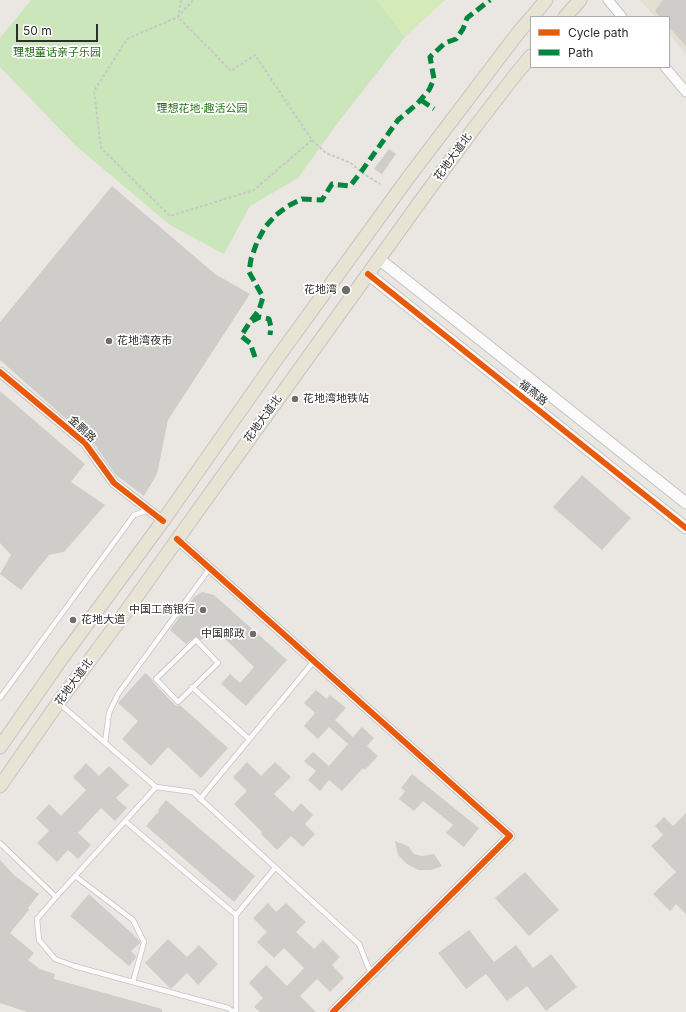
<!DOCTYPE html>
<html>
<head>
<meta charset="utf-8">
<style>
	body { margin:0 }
	#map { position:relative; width:686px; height:1012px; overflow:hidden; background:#eae7e2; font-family:Inter,sans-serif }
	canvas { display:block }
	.legend { position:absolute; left:530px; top:16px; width:140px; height:52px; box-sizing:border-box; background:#fff; border:1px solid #ababab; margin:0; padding:5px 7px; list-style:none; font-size:12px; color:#2d2d2d }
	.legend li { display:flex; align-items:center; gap:8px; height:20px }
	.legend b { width:20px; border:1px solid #ababab }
	.scale { position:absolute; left:16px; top:24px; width:82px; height:18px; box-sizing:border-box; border:2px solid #2d2d2d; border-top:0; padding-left:5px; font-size:12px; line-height:14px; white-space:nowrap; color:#2d2d2d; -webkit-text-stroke:3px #fff; paint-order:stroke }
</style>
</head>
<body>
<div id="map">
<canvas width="686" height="1012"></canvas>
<ul class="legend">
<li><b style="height:5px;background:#e8590c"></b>Cycle path</li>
<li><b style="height:5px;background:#00873e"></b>Path</li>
</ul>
<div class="scale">50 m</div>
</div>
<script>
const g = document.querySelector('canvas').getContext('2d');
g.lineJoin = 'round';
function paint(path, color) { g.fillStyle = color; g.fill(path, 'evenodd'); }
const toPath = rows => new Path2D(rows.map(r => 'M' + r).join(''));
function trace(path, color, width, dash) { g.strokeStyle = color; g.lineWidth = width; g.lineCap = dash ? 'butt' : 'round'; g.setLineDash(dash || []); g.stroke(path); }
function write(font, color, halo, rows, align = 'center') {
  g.font = font + ' Inter,"Noto Sans SC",sans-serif'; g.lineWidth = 3.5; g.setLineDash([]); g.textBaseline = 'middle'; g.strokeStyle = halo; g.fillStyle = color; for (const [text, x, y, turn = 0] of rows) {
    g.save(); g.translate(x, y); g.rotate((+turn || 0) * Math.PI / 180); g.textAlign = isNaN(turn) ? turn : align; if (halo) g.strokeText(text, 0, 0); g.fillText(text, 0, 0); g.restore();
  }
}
paint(toPath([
	[640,0,686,0,686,54,669,34,669,17,655,17]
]), '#e5dfd1');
paint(toPath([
	[31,0,377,0,405,37,340,120,298,178,250,206,224,254,170,225,76,146,0,67,0,38]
]), '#cbe6bb');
paint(toPath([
	[377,0,445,0,405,37]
]), '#d5eab9');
paint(toPath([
	[663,0,686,0,686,46,669,27,669,17,660,17,655,11],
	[389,149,396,154,382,174,374,169],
	[112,186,215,274,250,294,168,420,157,474,144,496,116,475,95,445,89,439,0,360,0,322],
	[0,391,85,464,71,482,105,505,64,552,49,555,21,590,0,574,11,555,0,543],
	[582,475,631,518,602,550,553,507],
	[202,592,214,595,287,660,246,706,221,684,230,674,240,683,254,667,213,627,201,640,197,637,195,637,186,644,170,630,194,597],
	[145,673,152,679,153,682,175,705,177,706,180,705,228,748,201,778,168,747,151,766,122,739,138,721,118,703],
	[316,690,327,699,330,695,346,708,335,720,353,737,362,727,374,738,367,746,378,756,365,770,363,768,342,791,329,780,320,791,308,780,316,771,304,761,313,752,329,766,348,744,329,727,318,739,304,726,315,713,304,703],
	[247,762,261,776,275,762,291,777,274,794,293,812,301,803,313,815,305,824,315,834,303,847,291,836,277,850,261,834,262,832,234,804,247,791,233,777],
	[86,763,99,776,109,766,129,785,116,798,127,808,115,821,101,808,78,833,91,845,78,859,68,850,57,862,37,843,49,831,36,818,49,804,61,816,86,790,73,777],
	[412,774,479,828,464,847,446,833,453,825,423,801,414,811,399,799,405,791,401,788],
	[166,800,255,876,234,902,146,826,159,811,158,810],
	[686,813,686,914,676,904,670,911,653,894,676,872,651,846,663,835,655,826,664,817,673,826],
	[395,841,408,846,414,854,422,856,434,854,442,866,431,870,418,870,407,864,398,855],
	[0,860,15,876,39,894,28,908,29,910,10,933,34,953,28,960,40,969,55,974,54,979,162,1009,162,1012,27,1012,0,1003],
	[525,872,559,910,529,936,495,898],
	[89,894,139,940,140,943,131,951,136,956,135,959,129,966,70,916],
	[268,903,276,912,286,903,306,922,296,932,314,949,323,940,340,957,332,965,344,978,330,992,317,979,300,996,316,1012,260,1012,254,1007,263,998,249,983,266,965,287,986,304,968,284,948,274,958,257,942,267,932,253,918],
	[469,930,494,962,516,945,533,968,551,954,577,987,546,1011,527,986,507,1001,486,974,466,989,438,953],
	[168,939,187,957,199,945,218,964,198,985,187,973,171,989,145,963]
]), '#cfcdc9');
const service = toPath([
	[196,640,218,663,178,702,156,679,196,640],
	[192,687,249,739],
	[0,698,134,515,149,510],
	[60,704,156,787,193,792,359,944,371,974],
	[105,743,109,713,118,694,210,568],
	[156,787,56,897,37,919,39,940,55,959,74,966,228,1008,234,1012],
	[200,799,314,661],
	[125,821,236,915],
	[0,843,56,897],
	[75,876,133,920,144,942,133,982],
	[236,1012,236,915,275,868]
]);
const minor = toPath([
	[608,0,622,17],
	[665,67,686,92],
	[0,372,85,443,114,483,163,521],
	[177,539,510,836,333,1012]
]);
const tertiary = toPath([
	[379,259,686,503],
	[368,274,686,528]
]);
const primary = toPath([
	[532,17,546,0],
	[565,17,580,0],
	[0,747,62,658,163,521,275,361,408,178,518,33,531,18],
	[0,786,58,703,122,617,194,516,422,199,475,127,516,74,531,56]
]);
trace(service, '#c4c3c3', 6);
trace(minor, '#c4c3c3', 11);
trace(tertiary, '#c4c3c3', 13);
trace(primary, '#c6c4c3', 15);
trace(toPath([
	[181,0,178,17,127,39,94,91,101,148,170,216,254,190,312,140],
	[193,0,178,17,231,71,255,55,312,140,326,153,351,163,361,172,380,184]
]), '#c8c8c8', 2, [3, 2]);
trace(service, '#fcfbfb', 4.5);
trace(minor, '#fcfbfb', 9);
trace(tertiary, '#fcfbfb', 11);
trace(primary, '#e7e4d4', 13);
trace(toPath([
	[421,100,434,109],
	[252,321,260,317,269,319,271,327,270,335],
	[255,357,250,343,241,336,250,322,259,310,263,297,249,272,251,259,257,242,265,227,276,215,288,206,302,199,322,200,332,184,350,186,361,172,398,120,417,104,429,90,434,79,430,57,445,43,456,39,463,29,467,18,490,0]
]), '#00873e', 5, [10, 5]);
trace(toPath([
	[368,274,686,528],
	[0,372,85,443,114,483,163,521],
	[177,539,510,836,333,1012]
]), '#e8590c', 6);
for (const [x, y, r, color] of [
	[346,290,5,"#6f6e6c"],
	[109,341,4,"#6f6e6c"],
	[295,399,4,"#6f6e6c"],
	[203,610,4,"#6f6e6c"],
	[73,620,4,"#6f6e6c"],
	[253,634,4,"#6f6e6c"]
]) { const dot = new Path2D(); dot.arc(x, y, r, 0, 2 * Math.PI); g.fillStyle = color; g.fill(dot); trace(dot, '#fff', 1.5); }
write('11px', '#276d1a', '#fff', [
	["理想童话亲子乐园",57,53],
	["理想花地·趣活公园",202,109]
]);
write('11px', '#2d2d2d', '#fff', [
	["花地大道北",453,157,-54],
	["福燕路",533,393,39],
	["花地大道北",263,419,-54],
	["金鹏路",82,429,43],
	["花地大道北",74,682,-54]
]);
write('11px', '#2d2d2d', '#fff', [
	["花地湾",337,290],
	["花地湾夜市",117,341,"left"],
	["花地湾地铁站",303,399,"left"],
	["中国工商银行",195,610],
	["花地大道",81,620,"left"],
	["中国邮政",245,634]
], 'right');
</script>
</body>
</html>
